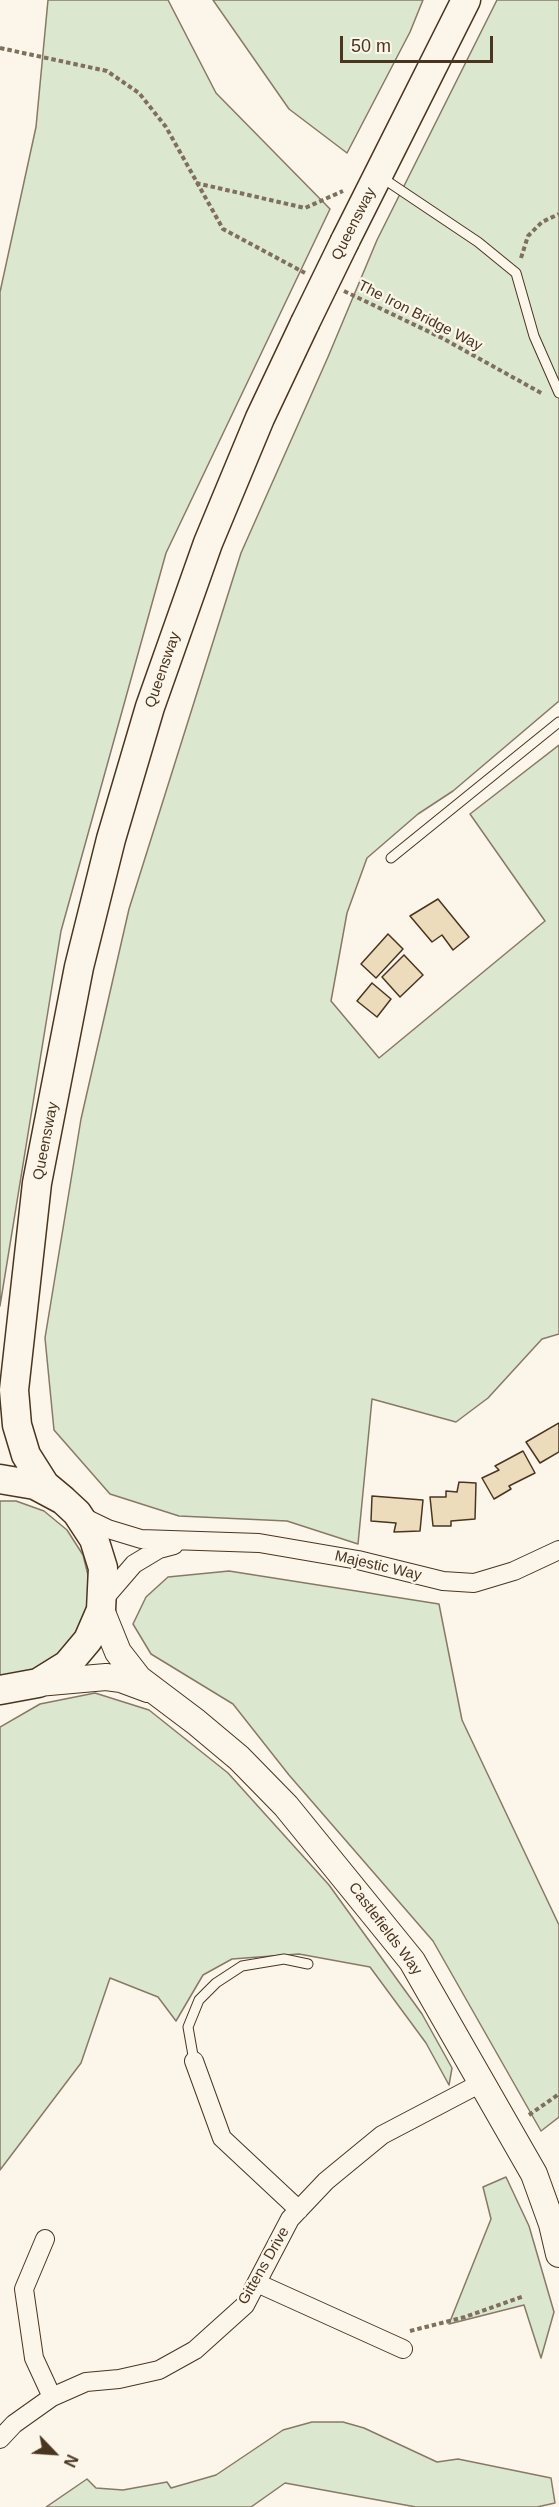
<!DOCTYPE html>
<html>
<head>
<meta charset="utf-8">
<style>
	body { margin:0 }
	#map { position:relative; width:559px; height:2507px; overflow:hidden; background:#fbf6e9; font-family:Arial,sans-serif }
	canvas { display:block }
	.north { position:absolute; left:24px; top:2423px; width:60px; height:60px; -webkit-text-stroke:4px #fbf6e9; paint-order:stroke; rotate:115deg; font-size:16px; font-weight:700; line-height:24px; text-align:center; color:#4a3520 }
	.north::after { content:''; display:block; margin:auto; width:21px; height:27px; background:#4a3520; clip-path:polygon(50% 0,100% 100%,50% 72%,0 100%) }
	.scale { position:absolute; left:340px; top:36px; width:153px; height:27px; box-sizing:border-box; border:3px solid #4a3520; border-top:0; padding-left:8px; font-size:18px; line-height:21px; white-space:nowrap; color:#4a3520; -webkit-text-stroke:4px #fbf6e9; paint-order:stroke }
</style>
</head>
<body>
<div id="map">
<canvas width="559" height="2507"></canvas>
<div class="north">N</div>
<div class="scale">50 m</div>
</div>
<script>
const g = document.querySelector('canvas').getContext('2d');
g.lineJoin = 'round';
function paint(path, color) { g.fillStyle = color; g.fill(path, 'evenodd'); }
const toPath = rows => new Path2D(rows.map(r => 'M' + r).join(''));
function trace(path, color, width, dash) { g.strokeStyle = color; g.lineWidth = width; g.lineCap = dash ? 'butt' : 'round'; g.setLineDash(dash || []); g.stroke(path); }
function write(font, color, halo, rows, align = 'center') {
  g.font = font + ' Arial,sans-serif'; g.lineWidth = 4.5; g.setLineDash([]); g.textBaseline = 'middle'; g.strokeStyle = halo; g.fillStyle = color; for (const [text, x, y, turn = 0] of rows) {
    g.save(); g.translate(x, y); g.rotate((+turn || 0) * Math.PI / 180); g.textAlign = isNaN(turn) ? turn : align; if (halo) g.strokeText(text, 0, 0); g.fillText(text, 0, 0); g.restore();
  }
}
const green = toPath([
	[48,0,168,0,216,93,330,209,166,553,61,931,0,1306,0,292,36,127,48,0],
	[213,0,423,0,410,32,347,153,289,109,213,0],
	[497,0,559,0,559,701,453,791,418,814,367,858,347,913,331,1001,379,1058,545,921,470,814,559,745,559,1334,542,1339,488,1398,456,1422,372,1399,358,1544,287,1521,179,1516,110,1494,54,1430,45,1338,81,1119,129,909,241,553,328,357,377,240,497,0],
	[0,1501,16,1501,44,1511,67,1530,83,1555,90,1583,87,1613,75,1641,55,1663,0,1681,0,1501],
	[229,1571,439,1604,462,1720,559,1925,559,2117,541,2131,433,1941,289,1775,233,1704,151,1654,133,1624,146,1597,168,1577,229,1571],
	[95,1693,149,1710,228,1773,329,1885,422,2014,452,2068,449,2085,426,2043,370,1967,299,1954,232,1959,203,1975,176,2021,158,1997,110,1978,81,2063,0,2170,0,1727,40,1704,95,1693],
	[506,2177,529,2226,554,2312,541,2358,524,2305,449,2324,491,2219,483,2187,506,2177],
	[312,2422,343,2422,364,2428,437,2462,458,2459,551,2478,555,2503,537,2507,416,2507,285,2483,251,2507,46,2507,87,2479,96,2488,123,2490,167,2482,171,2488,216,2475,283,2430,312,2422]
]);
paint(green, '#dce7d0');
trace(green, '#887966', 1.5);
const building = toPath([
	[438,899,469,937,453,950,442,935,432,942,410,916,438,899],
	[388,934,403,949,376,978,361,964,388,934],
	[404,955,423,975,400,997,382,977,404,955],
	[372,983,391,999,377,1017,357,1001,372,983],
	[559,1423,559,1452,540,1463,526,1442,559,1423],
	[523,1451,535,1473,509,1486,511,1489,494,1499,482,1478,499,1470,495,1466,523,1451],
	[459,1482,476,1483,475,1519,451,1521,451,1526,433,1526,430,1497,446,1497,446,1491,457,1492,459,1482],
	[372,1496,423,1500,420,1531,394,1532,396,1523,371,1521,372,1496]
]);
paint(building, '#ecdcbc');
trace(building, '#4a3520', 1.5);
const service = toPath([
	[381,177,478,242,516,273,534,336,559,393],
	[391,858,559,722],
	[194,2061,188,2027,199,2000,216,1983,242,1966,284,1959,308,1964]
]);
const minor = toPath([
	[81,1516,108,1529,141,1539,259,1543,358,1560,443,1581,474,1583,514,1571,559,1550],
	[103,1600,134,1564,159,1549,174,1545],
	[194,2061,222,2138,299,2210],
	[45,2239,24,2289,34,2358,52,2397],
	[257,2283,403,2349],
	[0,2439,14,2424,52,2397,86,2382,119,2379,159,2370,195,2350,245,2305,290,2219,326,2181,382,2135,483,2082]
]);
const secondary = toPath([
	[101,1610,118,1652,139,1679,196,1722,239,1758,286,1806,412,1961,534,2174,552,2224,559,2254],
	[38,1683,106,1677,121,1679,148,1689]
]);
const primary = toPath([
	[345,241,466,0],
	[0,1479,35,1485,63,1500,77,1513,94,1539,103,1568,101,1610,88,1640,67,1665,38,1683,0,1690],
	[63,1500,45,1485,26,1455,17,1425,14,1390,37,1183,79,967,111,839,150,707,208,543,260,418,305,323]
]);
trace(service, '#4a3520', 11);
trace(minor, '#4a3520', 20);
trace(secondary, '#4a3520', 28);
trace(primary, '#4a3520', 31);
trace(toPath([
	[0,48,107,71,139,93,166,127,223,229,305,273],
	[196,183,305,208,343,191],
	[521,258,528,236,542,222,559,214],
	[344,291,442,338,543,394],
	[529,2115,559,2094],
	[410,2331,465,2317,524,2296]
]), '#7f6f5c', 4, [4.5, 3]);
trace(service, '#fbf6e9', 9);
trace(minor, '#fbf6e9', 18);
trace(secondary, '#fbf6e9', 26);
trace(primary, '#fbf6e9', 28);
const primaryBridge = toPath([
	[305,323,345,241]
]);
trace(primaryBridge, '#4a3520', 31, []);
trace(primaryBridge, '#fbf6e9', 28);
write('15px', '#4a3520', '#fbf6e9', [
	["Queensway",354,224,-63],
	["The Iron Bridge Way",420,316,27],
	["Queensway",163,670,-71],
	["Queensway",46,1141,-79],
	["Majestic Way",378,1566,13],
	["Castlefields Way",385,1929,53],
	["Gittens Drive",264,2266,-60]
]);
</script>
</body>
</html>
